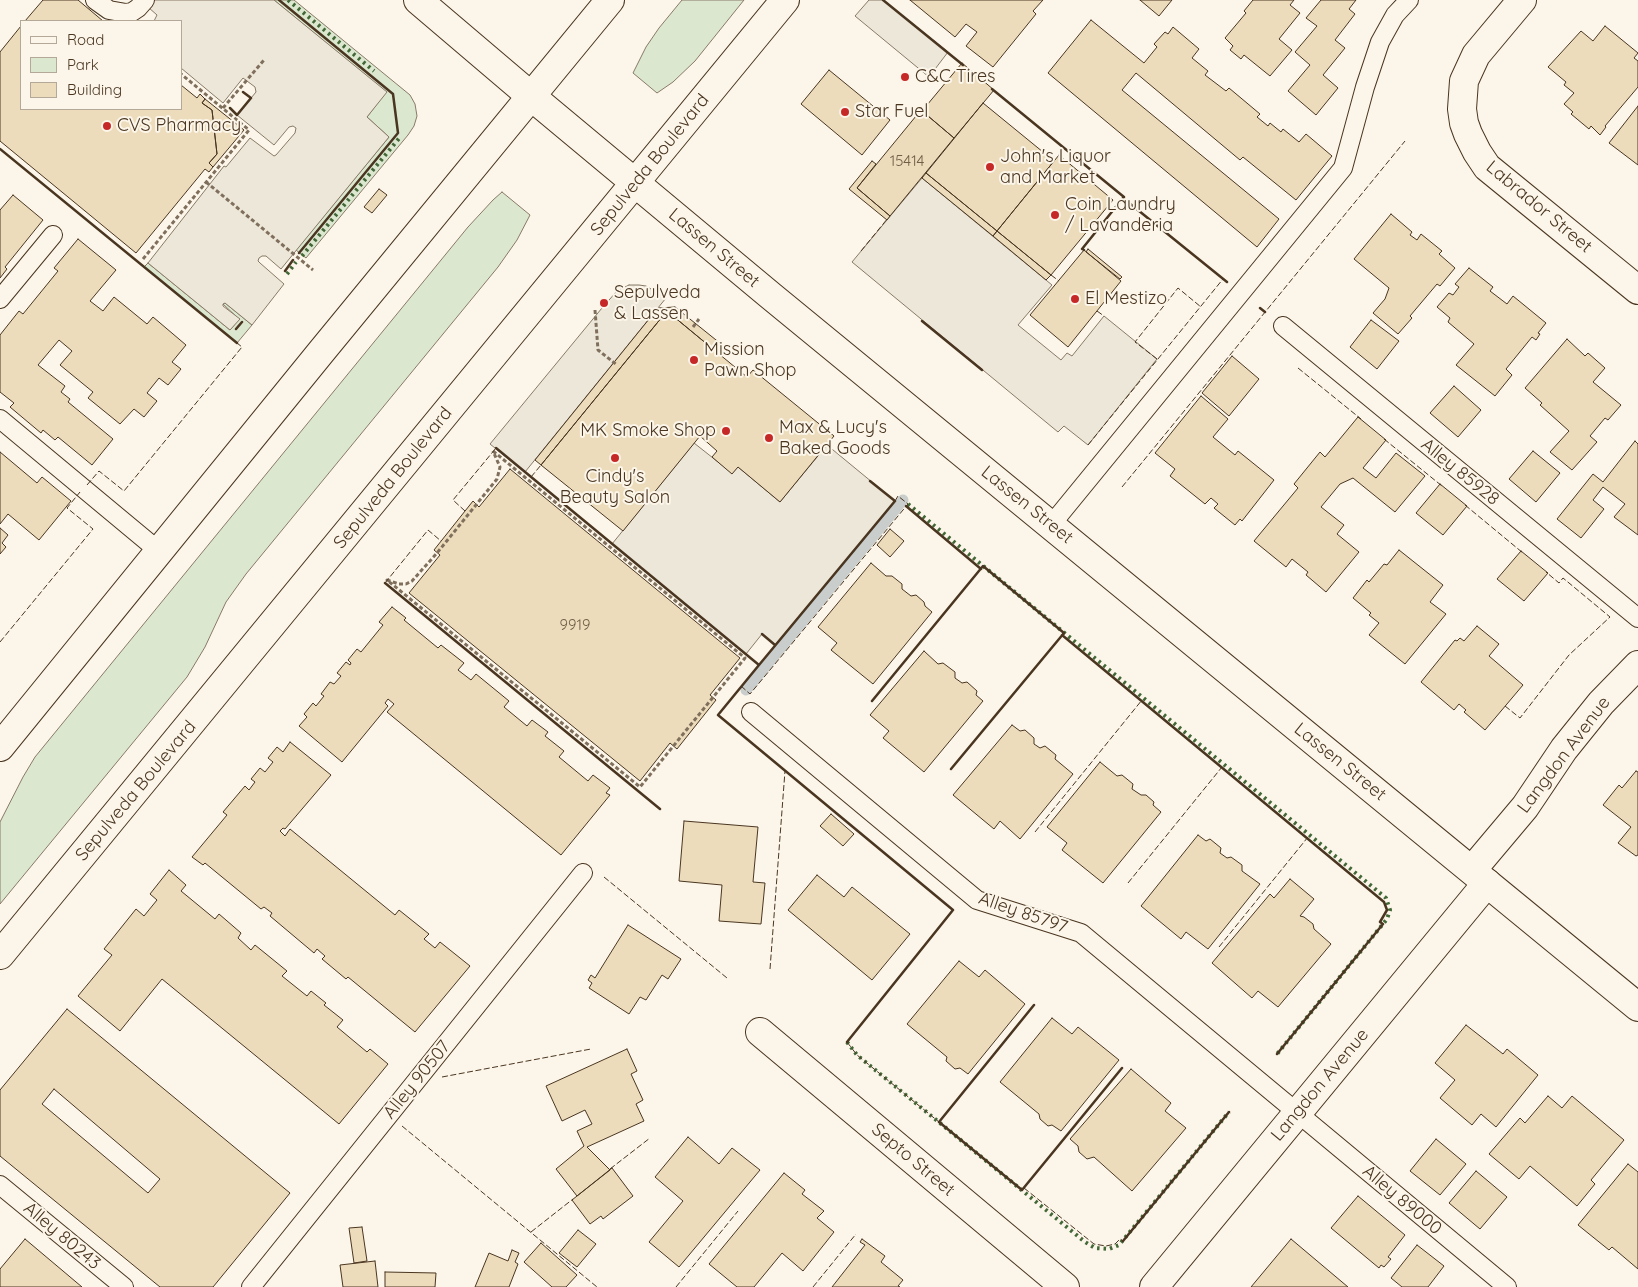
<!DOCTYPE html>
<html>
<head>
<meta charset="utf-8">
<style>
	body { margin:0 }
	#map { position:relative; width:1638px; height:1287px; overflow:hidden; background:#fbf6e9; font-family:Quicksand,sans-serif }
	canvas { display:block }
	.legend { position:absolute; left:20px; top:20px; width:162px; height:90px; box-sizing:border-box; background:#fbf6e9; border:1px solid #b4a999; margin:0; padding:6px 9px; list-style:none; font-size:15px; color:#4a3520 }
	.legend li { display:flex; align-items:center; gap:10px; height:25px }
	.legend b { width:25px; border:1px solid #b4a999 }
</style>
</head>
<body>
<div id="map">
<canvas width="1638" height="1287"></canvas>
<ul class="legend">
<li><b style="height:6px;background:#fbf6e9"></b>Road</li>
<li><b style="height:14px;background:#dce7d0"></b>Park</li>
<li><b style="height:14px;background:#ecdcbc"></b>Building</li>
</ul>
</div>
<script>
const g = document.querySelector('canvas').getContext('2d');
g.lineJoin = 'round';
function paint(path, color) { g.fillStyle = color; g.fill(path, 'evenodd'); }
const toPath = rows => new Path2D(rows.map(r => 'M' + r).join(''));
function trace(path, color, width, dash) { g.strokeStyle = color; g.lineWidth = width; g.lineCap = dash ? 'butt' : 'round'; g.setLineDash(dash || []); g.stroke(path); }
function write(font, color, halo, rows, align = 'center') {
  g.font = font + ' Quicksand,sans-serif'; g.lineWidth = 4; g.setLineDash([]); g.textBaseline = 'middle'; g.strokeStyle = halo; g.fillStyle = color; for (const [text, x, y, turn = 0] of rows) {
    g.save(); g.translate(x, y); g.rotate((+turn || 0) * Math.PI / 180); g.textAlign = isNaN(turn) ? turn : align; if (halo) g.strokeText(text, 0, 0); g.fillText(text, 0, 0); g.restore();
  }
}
const green = toPath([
	[274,0,294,0,410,95,415,104,417,116,414,126,408,135,306,258,296,250,389,137,367,117,386,92,274,0],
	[682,0,744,0,695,61,673,82,657,93,633,73,646,47,659,28,682,0],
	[502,192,530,215,517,240,498,267,246,574,226,602,205,647,187,677,0,904,0,822,23,777,35,757,468,227,493,200,502,192],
	[148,263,230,330,239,319,223,304,225,303,252,325,237,343,144,267,148,263]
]);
paint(green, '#dce7d0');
trace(green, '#887966', 1);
const parking = toPath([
	[140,0,274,0,387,92,367,117,389,137,281,269,266,256,262,256,259,258,258,261,260,263,284,284,252,325,225,303,223,304,223,306,240,319,230,330,148,263,224,166,226,167,250,138,274,156,276,155,295,133,296,128,293,126,289,127,274,145,237,115,256,92,255,87,243,78,223,103,181,68,181,21,154,21,157,15,140,0],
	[869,0,883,0,948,52,929,77,855,16,869,0],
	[922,178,1052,285,1018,325,1061,360,1067,353,1072,356,1104,316,1157,359,1088,445,1064,426,1058,432,852,262,922,178],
	[629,285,639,285,646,286,666,298,525,472,490,444,602,308,617,291,629,285],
	[694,443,732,473,738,467,780,502,827,445,895,501,775,645,762,634,746,654,612,544,694,443]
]);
paint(parking, '#ede7d9');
trace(parking, '#887966', 1);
trace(toPath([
	[746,690,903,500]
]), '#c9cecd', 11);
const building = toPath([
	[43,0,78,0,103,21,25,21,43,0],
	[910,0,1043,0,1033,11,1036,14,993,67,966,46,977,32,966,24,955,37,910,0],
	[1140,0,1172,0,1159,16,1140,0],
	[1253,0,1294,0,1290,5,1300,13,1279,39,1292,50,1270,76,1244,55,1241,59,1230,50,1233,46,1225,38,1246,13,1244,11,1253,0],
	[1321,0,1356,0,1349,9,1355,14,1335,40,1345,48,1323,75,1338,88,1316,115,1288,91,1310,65,1295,52,1317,26,1306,18,1321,0],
	[1091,20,1144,63,1157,47,1154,44,1165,32,1168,34,1173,27,1199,49,1192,58,1208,71,1205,75,1226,91,1229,88,1260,114,1257,117,1268,126,1270,123,1281,132,1283,129,1299,142,1306,134,1332,156,1296,200,1243,157,1240,160,1136,73,1122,90,1279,219,1257,247,1048,73,1091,20],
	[21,26,21,109,181,109,181,85,197,98,200,94,205,99,202,103,212,110,217,154,209,163,213,167,209,172,205,169,136,253,0,141,0,52,21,26],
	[1605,26,1638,53,1634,58,1638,61,1638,87,1605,126,1606,127,1600,135,1591,126,1589,129,1571,114,1573,112,1564,104,1574,93,1564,85,1566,82,1548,67,1581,31,1593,41,1605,26],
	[962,63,994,90,954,138,922,111,962,63],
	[829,70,890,120,862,155,801,104,829,70],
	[205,99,244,130,213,167,209,163,217,154,212,110,202,103,205,99],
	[983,103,1054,161,997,231,926,173,983,103],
	[1638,106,1638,165,1609,143,1638,106],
	[921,110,954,138,890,216,857,188,921,110],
	[1059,155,1113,200,1051,275,997,231,1059,155],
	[872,161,876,164,857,188,890,216,887,220,849,189,872,161],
	[926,173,997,231,993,236,922,178,926,173],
	[379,189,387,195,372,213,364,207,379,189],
	[13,195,43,220,5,267,7,269,0,278,0,210,13,195],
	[1391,214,1412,232,1410,235,1417,240,1421,234,1442,251,1439,254,1455,268,1440,286,1437,284,1410,316,1412,318,1398,334,1373,313,1385,299,1389,288,1354,259,1391,214],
	[997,231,1051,275,1046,280,993,236,997,231],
	[78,239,116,270,90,301,103,311,114,297,147,324,153,317,186,345,172,362,181,369,168,385,159,378,147,393,157,401,144,417,134,409,120,424,88,398,93,392,60,365,72,351,59,340,38,365,65,386,61,392,70,399,68,402,113,439,92,465,58,437,55,440,43,430,41,433,10,407,14,403,0,392,0,335,19,311,23,314,58,271,54,268,78,239],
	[1088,249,1122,277,1120,279,1086,252,1088,249],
	[1084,250,1121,281,1068,347,1030,315,1084,250],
	[1469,268,1493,287,1490,291,1507,304,1513,296,1546,323,1538,333,1540,334,1536,340,1532,337,1506,369,1512,375,1495,396,1456,365,1474,344,1448,322,1450,318,1437,307,1449,293,1453,295,1459,287,1455,284,1469,268],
	[675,307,726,348,720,355,673,316,662,317,541,465,535,460,658,308,675,307],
	[673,316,747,377,753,370,834,436,780,502,738,467,732,474,712,457,717,451,700,436,623,531,541,465,662,317,673,316],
	[1371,320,1399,341,1377,369,1350,347,1371,320],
	[1567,339,1585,356,1588,353,1605,368,1593,382,1621,405,1608,420,1605,418,1590,436,1597,442,1572,470,1550,452,1569,431,1540,405,1542,403,1525,388,1567,339],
	[1232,356,1259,379,1229,416,1202,393,1232,356],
	[1454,386,1481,410,1458,437,1430,413,1454,386],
	[1201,396,1228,419,1213,437,1235,455,1238,451,1274,480,1242,521,1240,519,1235,525,1214,508,1218,504,1211,498,1205,504,1170,476,1175,469,1155,453,1201,396],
	[1358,417,1386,440,1363,468,1376,478,1396,453,1425,476,1395,512,1353,478,1340,484,1321,507,1344,525,1337,534,1359,552,1326,592,1306,575,1308,572,1292,559,1286,567,1254,541,1298,488,1294,484,1320,452,1325,457,1358,417],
	[1635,441,1638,444,1638,535,1614,517,1625,504,1603,487,1593,500,1604,509,1581,538,1557,519,1593,474,1603,482,1635,441],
	[1533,451,1560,473,1536,502,1509,479,1533,451],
	[0,452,37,483,42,477,71,501,39,540,8,514,0,524,0,452],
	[510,469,740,658,710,695,716,700,677,749,670,743,640,781,409,593,440,555,434,550,473,501,479,507,510,469],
	[1440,484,1467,506,1443,535,1416,513,1440,484],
	[0,528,8,535,2,543,6,547,0,554,0,528],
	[890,529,904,541,890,557,877,545,890,529],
	[1399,550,1443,585,1430,602,1446,614,1405,664,1369,635,1379,623,1369,615,1371,613,1353,598,1367,580,1369,582,1384,564,1387,565,1399,550],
	[1521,551,1548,573,1524,601,1497,579,1521,551],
	[871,563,886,576,892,576,902,584,902,589,911,596,916,595,924,602,925,606,932,612,873,684,831,650,837,643,818,627,871,563],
	[392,607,406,618,404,620,438,648,441,645,464,663,458,670,471,680,476,674,509,701,504,707,527,726,532,720,548,732,545,736,564,751,559,757,588,781,593,775,610,788,606,793,610,795,561,855,387,712,394,704,388,699,385,703,388,706,342,762,299,726,307,717,304,714,313,703,316,706,324,696,321,694,330,682,334,684,341,676,337,673,346,662,350,665,351,663,348,660,357,649,361,652,383,625,379,622,392,607],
	[1477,626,1499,644,1489,656,1523,685,1485,730,1464,712,1466,710,1459,704,1454,710,1421,682,1455,640,1457,641,1460,638,1464,641,1477,626],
	[924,651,938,664,943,663,955,672,955,678,962,683,967,682,977,691,976,695,983,701,924,772,883,738,889,731,870,715,924,651],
	[1012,725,1020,731,1025,730,1034,738,1034,744,1040,748,1045,746,1056,755,1055,759,1073,774,1020,839,1000,821,994,829,953,795,1012,725],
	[290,742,331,775,285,829,283,828,280,831,285,836,290,829,395,915,399,910,429,934,424,939,435,948,440,942,470,966,415,1032,348,977,346,979,322,959,325,956,317,949,314,953,270,916,272,913,264,907,261,909,205,863,203,865,192,857,227,815,223,812,245,786,249,790,255,782,251,779,260,768,265,772,273,762,268,758,277,747,283,752,290,742],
	[1100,762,1117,776,1122,775,1133,784,1132,789,1141,795,1146,795,1154,802,1153,805,1161,812,1103,883,1062,850,1067,843,1047,827,1100,762],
	[1636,771,1638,772,1638,855,1636,856,1618,843,1631,827,1603,805,1619,785,1622,788,1636,771],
	[831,814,854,834,843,846,820,826,831,814],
	[684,821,758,827,753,882,765,883,761,924,719,921,722,885,679,881,684,821],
	[1198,835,1206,841,1210,839,1221,848,1220,853,1227,858,1231,857,1242,865,1242,871,1260,884,1208,949,1186,932,1181,939,1141,906,1198,835],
	[169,870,186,885,181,891,215,919,219,914,241,933,238,938,251,950,255,945,287,971,282,976,307,996,311,991,326,1003,324,1005,343,1020,337,1027,367,1052,370,1049,388,1064,339,1124,162,979,120,1031,78,996,112,955,104,949,136,909,144,916,157,900,150,894,169,870],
	[817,875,844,897,852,887,910,934,872,980,788,910,817,875],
	[1290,879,1314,899,1300,916,1304,917,1313,924,1314,929,1331,944,1278,1007,1258,991,1252,998,1212,963,1270,894,1274,898,1290,879],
	[628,925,681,959,668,979,662,975,646,1000,640,997,629,1014,589,988,592,983,588,980,591,975,595,978,628,925],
	[959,961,979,977,985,970,1025,1004,968,1074,960,1068,955,1069,946,1061,947,1057,907,1024,959,961],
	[67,1009,290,1193,213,1287,160,1287,0,1156,0,1090,67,1009],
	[54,1089,160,1179,148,1193,42,1104,54,1089],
	[1052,1018,1072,1034,1078,1027,1119,1060,1061,1131,1052,1125,1048,1126,1040,1119,1039,1114,1000,1082,1052,1018],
	[1466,1025,1503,1054,1507,1049,1538,1075,1496,1127,1481,1114,1472,1125,1440,1098,1455,1080,1435,1063,1466,1025],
	[627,1049,637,1071,631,1074,643,1100,636,1104,644,1121,587,1147,610,1170,577,1196,556,1169,584,1146,577,1131,592,1124,585,1110,562,1121,546,1086,627,1049],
	[1131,1069,1171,1103,1165,1111,1186,1128,1132,1191,1094,1157,1087,1159,1079,1152,1078,1146,1070,1139,1131,1069],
	[1548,1096,1562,1108,1572,1096,1624,1140,1591,1180,1595,1184,1577,1206,1530,1166,1519,1179,1489,1154,1520,1118,1525,1123,1548,1096],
	[688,1137,719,1164,732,1148,760,1170,679,1267,649,1242,683,1201,655,1177,688,1137],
	[1436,1139,1466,1164,1440,1195,1410,1171,1436,1139],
	[1628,1164,1638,1172,1638,1269,1612,1247,1609,1250,1578,1225,1628,1164],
	[612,1168,633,1196,603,1219,601,1216,590,1224,572,1200,612,1168],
	[1476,1171,1507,1197,1480,1229,1449,1203,1476,1171],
	[784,1173,805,1190,802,1194,824,1211,817,1218,834,1232,803,1271,782,1253,754,1287,737,1287,709,1264,784,1173],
	[1358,1196,1405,1235,1388,1257,1391,1259,1384,1267,1381,1265,1379,1268,1331,1228,1358,1196],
	[362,1227,367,1261,354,1263,349,1228,362,1227],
	[578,1230,596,1244,577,1267,559,1253,578,1230],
	[25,1239,82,1287,0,1287,0,1269,25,1239],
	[862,1239,885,1256,881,1262,903,1280,898,1286,900,1287,832,1287,865,1245,860,1242,862,1239],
	[1291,1239,1348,1287,1251,1287,1291,1239],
	[541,1243,577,1275,566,1287,552,1287,524,1262,541,1243],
	[1417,1245,1444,1266,1428,1287,1402,1287,1391,1278,1417,1245],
	[512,1250,519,1253,515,1262,518,1264,509,1287,475,1287,489,1253,508,1261,512,1250],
	[375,1261,378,1287,343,1287,340,1265,375,1261],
	[385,1272,436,1273,435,1287,385,1287,385,1272]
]);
paint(building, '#ecdcbc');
trace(building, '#4a3520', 1);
const service = toPath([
	[95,0,109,10,126,13,132,12,138,8,145,0],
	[0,299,53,235],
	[1283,326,1638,618],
	[0,419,160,552],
	[1051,525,1343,168,1365,87,1380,42,1395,15,1409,0],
	[751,712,977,900,1081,933,1507,1287],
	[0,1185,124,1287],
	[251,1287,583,873]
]);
const minor = toPath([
	[1522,0,1476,55,1464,81,1462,109,1464,123,1468,134,1477,152,1487,167,1638,290],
	[1472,870,1525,807,1564,749,1601,703,1638,665],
	[760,1032,1065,1287],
	[1154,1287,1487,883]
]);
const secondary = toPath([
	[418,0,532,97,771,296,1638,1007]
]);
const primary = toPath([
	[0,747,321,352,610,0],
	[0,955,785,0]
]);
trace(service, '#4a3520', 20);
trace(minor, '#4a3520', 30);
trace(secondary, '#4a3520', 30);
trace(primary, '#4a3520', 30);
trace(toPath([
	[223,108,264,60],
	[206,182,313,270],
	[143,259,249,130,181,74],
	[595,310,598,350,617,365],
	[693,327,699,319],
	[493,451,745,658,640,787,387,580,399,584,406,584,412,581,437,553,497,479,500,467,493,451]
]), '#7f6f5c', 3, [4, 2.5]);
trace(service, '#fbf6e9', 18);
trace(minor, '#fbf6e9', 28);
trace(secondary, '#fbf6e9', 28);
trace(primary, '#fbf6e9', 28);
trace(toPath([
	[288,0,374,71],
	[302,256,401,136],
	[287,274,296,262],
	[908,504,1386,898,1390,910,1387,919,1277,1054],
	[847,1042,857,1055,1085,1242,1095,1248,1109,1249,1119,1245,1229,1112]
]), '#436837', 4, [2.5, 4]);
trace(toPath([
	[861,251,888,218],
	[1051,275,1059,281],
	[1097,311,1104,316],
	[1157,359,1135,342,1178,288,1201,307],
	[1298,368,1361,419],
	[1384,439,1442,486],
	[1088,445,1223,279],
	[531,477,541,465],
	[87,485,99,471,124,491,242,347,237,343],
	[1122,487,1405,141],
	[1465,505,1523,553],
	[465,511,453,500,496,448],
	[385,583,428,530,441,541],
	[0,642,93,529,67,508,80,492],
	[741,686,750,694,908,504,898,496,895,501],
	[1505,706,1520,718,1569,655,1610,617,1563,578,1559,583,1546,572],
	[1035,832,1142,700],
	[604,877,727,978],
	[1128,883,1222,767],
	[1219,947,1308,837],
	[770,969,785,771],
	[847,1042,857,1055,939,1122],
	[442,1077,591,1049],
	[402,1126,597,1287],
	[610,1169,650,1138],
	[1024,1188,1094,1244,1106,1246,1115,1244,1120,1239,1123,1241],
	[531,1232,573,1199],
	[676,1287,738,1211],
	[813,1287,856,1234]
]), '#4a3520', 1, [6, 2.5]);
trace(toPath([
	[279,0,393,94,398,133,299,253],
	[883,0,963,65],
	[992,89,1124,197,1123,198,1227,282],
	[230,108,237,115,251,98,243,92],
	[0,149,237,343],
	[1084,250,1082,249,1123,198],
	[285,271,293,260],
	[1260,308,1265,312],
	[922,321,982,370],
	[236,329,242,322],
	[496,448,759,665,895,501,870,481],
	[906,506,981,569],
	[385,583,660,809],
	[762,634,775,645],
	[1062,635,1384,902,1387,910,1380,922,1383,924,1277,1054],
	[759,665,718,715,953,910,847,1042],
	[872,701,983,566,1064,633,951,769],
	[1034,1005,939,1122,1022,1190,1122,1068],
	[1123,1241,1229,1112]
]), '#4a3520', 2.5);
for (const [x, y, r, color] of [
	[905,77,5,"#c62828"],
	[845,112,5,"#c62828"],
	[107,126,5,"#c62828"],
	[990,167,5,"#c62828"],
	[1055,215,5,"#c62828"],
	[1075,299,5,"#c62828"],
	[604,303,5,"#c62828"],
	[694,360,5,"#c62828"],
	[726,431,5,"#c62828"],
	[769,438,5,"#c62828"],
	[615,458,5,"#c62828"]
]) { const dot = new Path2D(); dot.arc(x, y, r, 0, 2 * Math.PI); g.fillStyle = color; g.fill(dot); trace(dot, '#fbf6e9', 2); }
write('15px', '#725f47', null, [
	["15414",907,161],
	["9919",575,625]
]);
write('18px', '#4a3520', '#fbf6e9', [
	["C&C Tires",915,77],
	["Star Fuel",855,112],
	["CVS Pharmacy",117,126],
	["John's Liquor",1000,157],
	["and Market",1000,178],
	["Coin Laundry",1065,205],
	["/ Lavanderia",1065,226],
	["Sepulveda",614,293],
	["& Lassen",614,314],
	["El Mestizo",1085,299],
	["Mission",704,350],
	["Pawn Shop",704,371],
	["Max & Lucy's",779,428],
	["Baked Goods",779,449],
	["MK Smoke Shop",716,431,"right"],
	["Cindy's",615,477,"center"],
	["Beauty Salon",615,498,"center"]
], 'left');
write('18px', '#4a3520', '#fbf6e9', [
	["Sepulveda Boulevard",650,165,-51],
	["Labrador Street",1539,207,40],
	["Lassen Street",714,248,40],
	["Alley 85928",1460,472,39],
	["Sepulveda Boulevard",393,478,-51],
	["Lassen Street",1027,505,39],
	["Langdon Avenue",1564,755,-53],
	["Lassen Street",1340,762,39],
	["Sepulveda Boulevard",136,791,-50],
	["Alley 85797",1023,913,19],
	["Alley 90507",417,1080,-51],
	["Langdon Avenue",1320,1085,-50],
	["Septo Street",913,1160,40],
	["Alley 89000",1402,1200,40],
	["Alley 80243",62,1236,40]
]);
</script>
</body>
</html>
